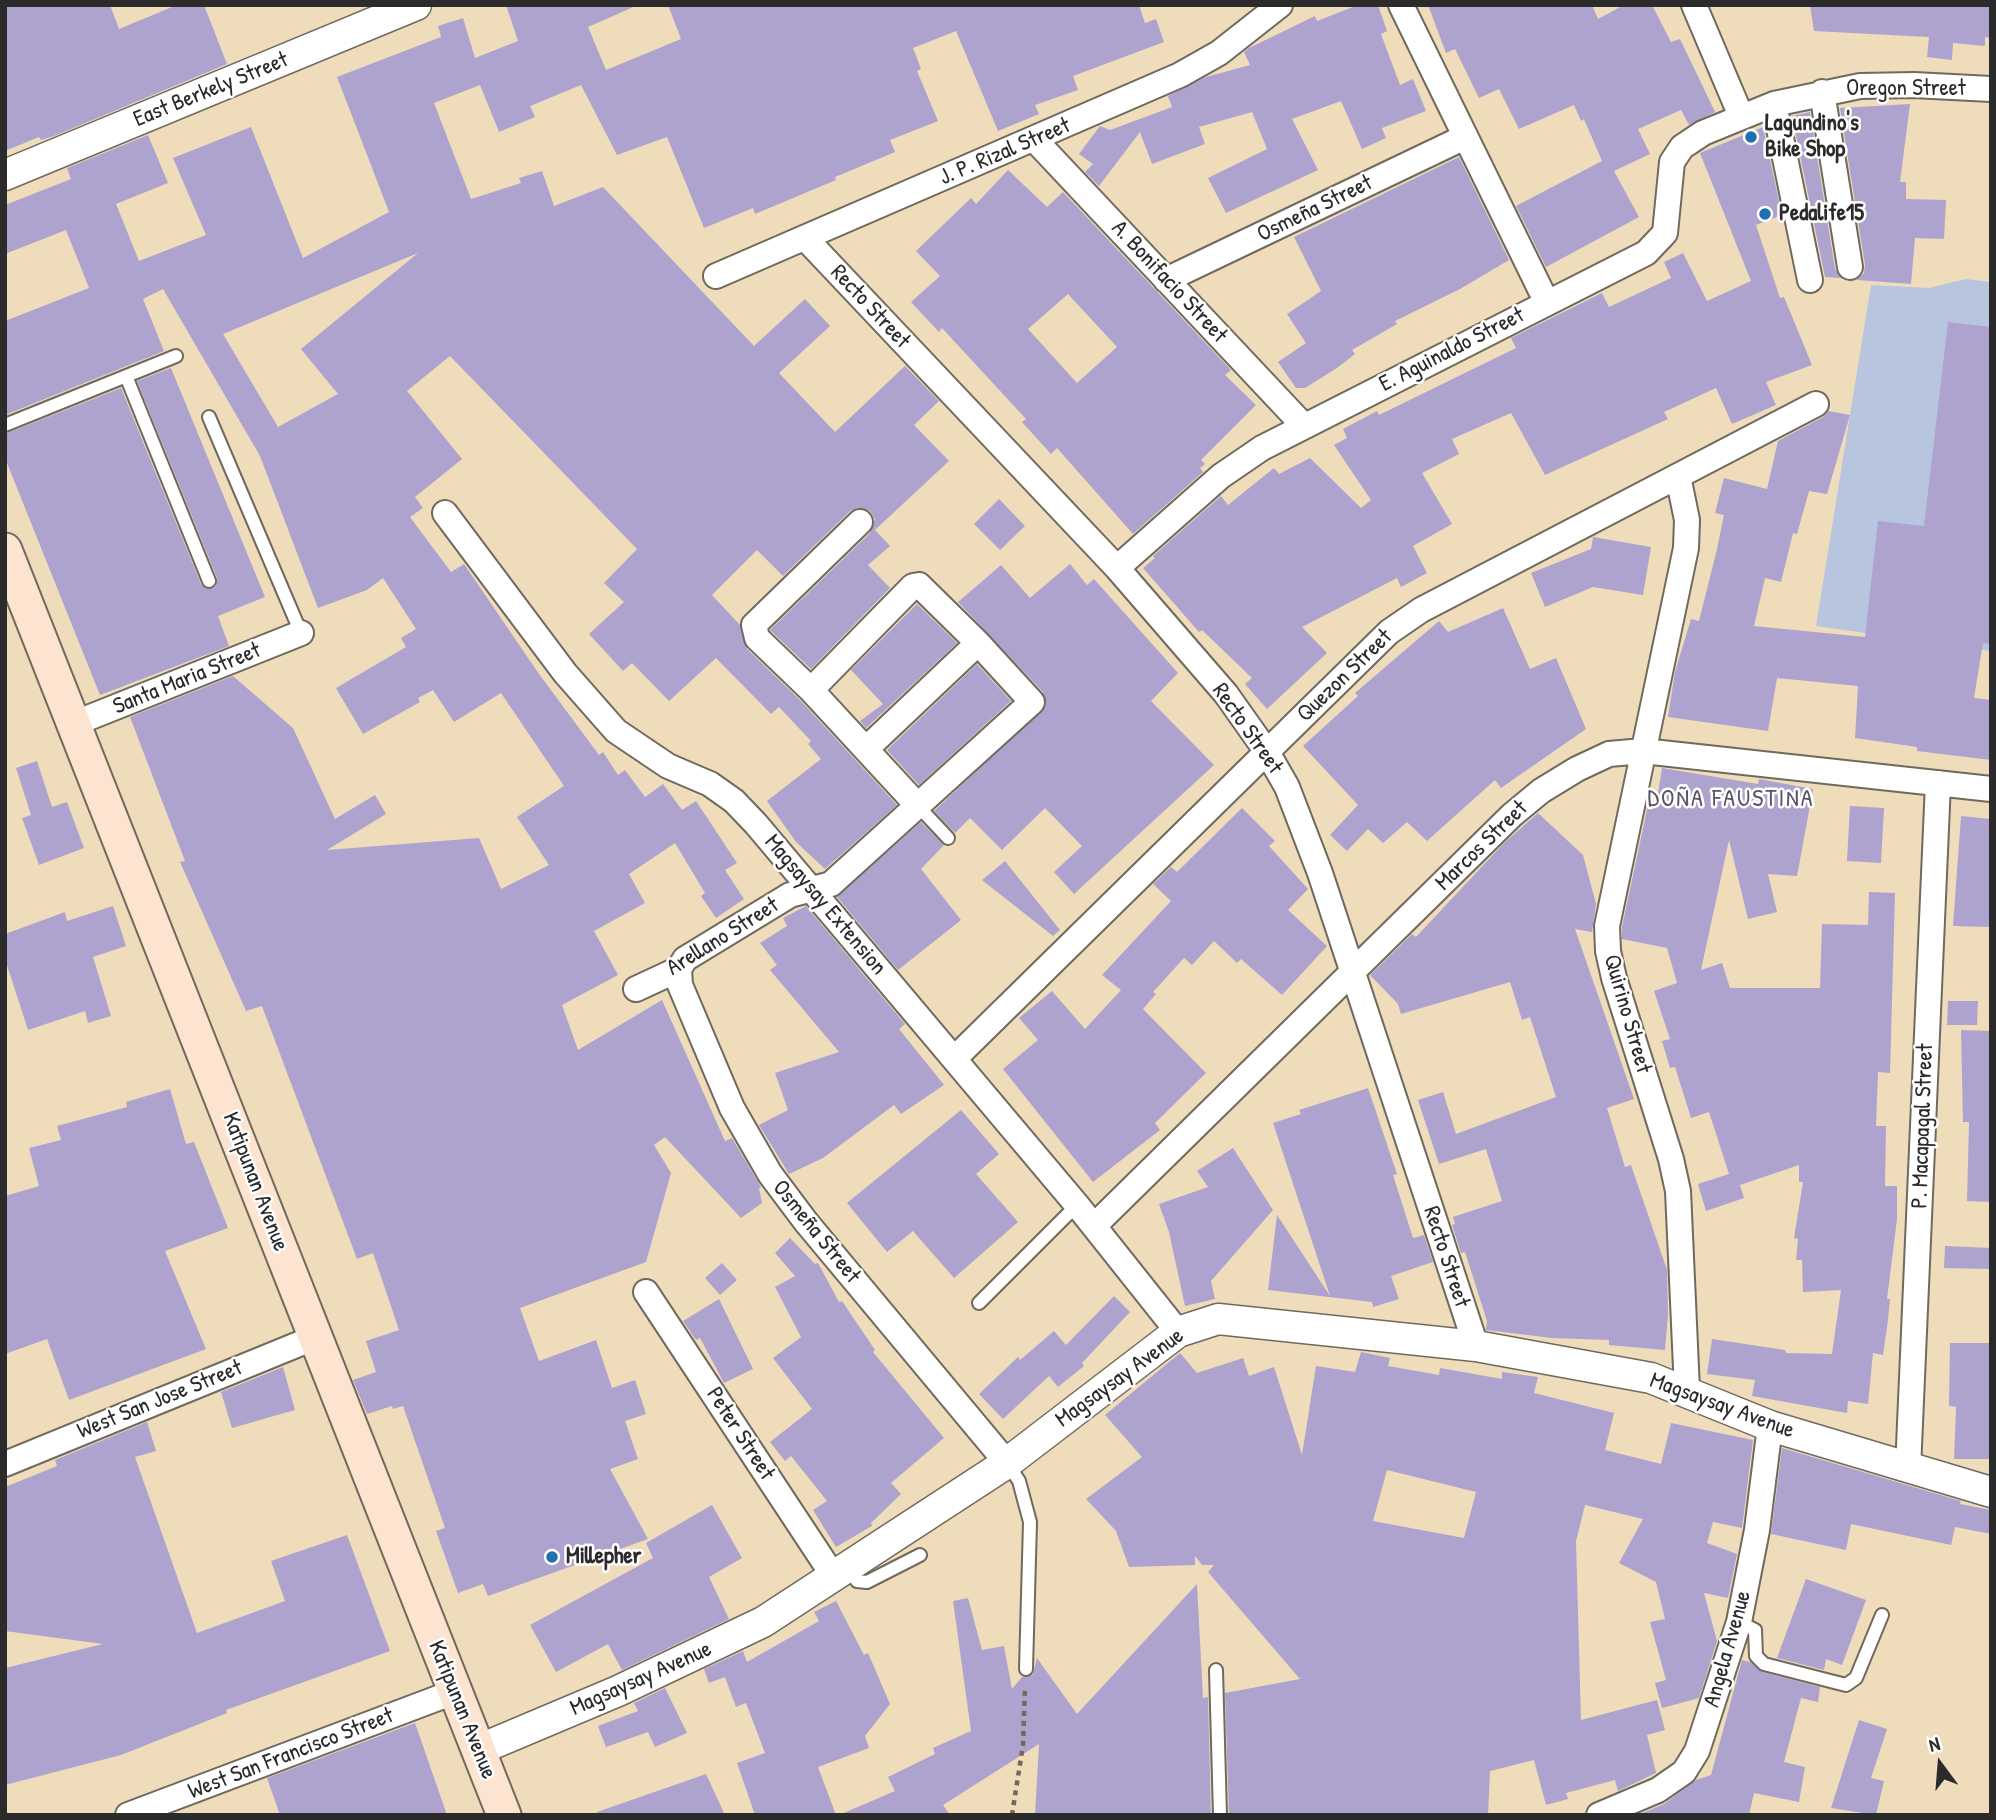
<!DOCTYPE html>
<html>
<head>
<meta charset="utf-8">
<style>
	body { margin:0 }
	#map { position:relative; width:1996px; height:1820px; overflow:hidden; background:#efdcbb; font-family:"Patrick Hand",sans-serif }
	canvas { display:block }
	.frame { position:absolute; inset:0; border:7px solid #2b2b2b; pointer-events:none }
	.north { position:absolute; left:1905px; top:1729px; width:70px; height:70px; -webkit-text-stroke:5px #fff; paint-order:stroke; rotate:344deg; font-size:19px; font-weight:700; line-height:28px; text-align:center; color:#2b2b2b }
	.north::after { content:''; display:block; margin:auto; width:24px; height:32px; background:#2b2b2b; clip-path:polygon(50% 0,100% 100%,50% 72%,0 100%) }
</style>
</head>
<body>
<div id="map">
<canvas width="1996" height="1820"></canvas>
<div class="frame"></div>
<div class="north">N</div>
</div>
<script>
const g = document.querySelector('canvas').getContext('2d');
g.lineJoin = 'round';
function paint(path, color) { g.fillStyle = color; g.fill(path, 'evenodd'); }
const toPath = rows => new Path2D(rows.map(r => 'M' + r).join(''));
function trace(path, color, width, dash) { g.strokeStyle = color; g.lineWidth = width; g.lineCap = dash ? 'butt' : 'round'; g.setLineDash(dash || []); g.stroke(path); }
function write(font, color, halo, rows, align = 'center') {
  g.font = font + ' "Patrick Hand",sans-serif'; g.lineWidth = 5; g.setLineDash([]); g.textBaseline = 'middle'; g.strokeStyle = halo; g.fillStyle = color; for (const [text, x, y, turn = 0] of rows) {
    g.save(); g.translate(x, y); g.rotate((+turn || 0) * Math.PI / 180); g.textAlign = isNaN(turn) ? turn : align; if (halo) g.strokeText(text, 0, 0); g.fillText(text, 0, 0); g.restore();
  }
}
paint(toPath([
	[1966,279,1991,282,1991,651,1816,626,1871,285,1929,288]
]), '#b8c5de');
paint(toPath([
	[5,5,110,5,119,29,177,5,204,5,227,64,54,136,41,140,39,137,5,151],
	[506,5,638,5,588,27,606,70,681,39,668,5,1139,5,1145,23,1156,19,1164,42,1073,76,1078,90,1035,105,1039,114,998,131,956,31,913,48,921,69,917,71,938,121,890,140,895,152,835,177,836,180,755,214,753,208,704,228,667,137,617,155,581,85,530,106,535,117,499,132,480,85,434,103,471,199,521,183,519,178,542,171,554,206,603,187,754,346,805,299,830,326,779,373,835,432,905,366,939,401,914,425,949,461,875,530,890,546,868,565,890,588,811,669,770,630,870,533,875,519,870,511,857,508,850,511,783,576,757,550,712,595,740,625,747,649,800,700,897,805,825,869,796,842,767,801,821,759,808,744,811,741,779,707,771,714,716,658,669,701,632,663,623,671,589,634,624,602,604,583,637,549,450,356,407,391,462,459,415,497,423,508,410,517,451,572,464,564,539,674,599,755,603,752,618,775,625,770,645,797,663,784,682,810,696,801,737,863,725,870,744,899,716,918,701,896,705,893,675,843,629,874,645,903,594,931,618,975,562,1005,578,1050,662,1000,725,1141,732,1138,761,1187,759,1188,762,1203,741,1218,665,1137,654,1145,671,1173,646,1262,520,1308,539,1361,596,1340,612,1388,635,1380,646,1414,625,1421,638,1459,610,1469,648,1539,488,1596,483,1584,458,1593,436,1531,445,1528,403,1406,393,1409,392,1406,367,1414,353,1380,376,1372,366,1341,399,1330,373,1253,357,1259,262,1006,246,1011,180,862,185,861,130,717,233,676,293,728,335,819,375,795,386,814,327,850,479,838,501,889,549,865,517,817,564,786,501,693,454,722,433,690,418,698,420,702,363,734,336,688,406,647,401,638,416,629,383,578,367,590,318,608,260,456,163,289,143,299,164,351,5,415,5,321,89,288,66,230,5,254,5,205,71,179,67,168,148,135,168,183,116,204,139,261,206,235,173,158,251,127,303,258,389,212,337,77,441,37,438,26,463,18,475,58,518,41],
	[418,253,301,349,338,394,278,427,223,334],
	[1358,5,1378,5,1387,31,1381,34,1400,85,1413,79,1426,111,1382,128,1386,138,1362,149,1341,101,1292,119,1318,170,1226,213,1208,178,1267,149,1252,112,1199,127,1205,144,1152,164,1140,132,1099,186,1085,172,1093,164,1079,154,1100,126,1110,130,1172,107,1168,96,1206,77,1250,65,1244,52,1249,48,1315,16,1317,21],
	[1428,5,1592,5,1598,19,1624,5,1652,5,1671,42,1680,39,1715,112,1689,125,1681,110,1638,129,1650,154,1614,171,1639,217,1546,267,1516,206,1602,161,1584,119,1581,121,1574,105,1519,129,1499,89,1479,98,1455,49,1446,53],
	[1810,5,1991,5,1991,38,1985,37,1985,46,1953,43,1952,60,1927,57,1929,37,1814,31],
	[1910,104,1900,182,1906,182,1906,199,1946,200,1944,239,1915,238,1911,284,1857,280,1864,273,1865,265,1840,108],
	[1810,112,1835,269,1841,278,1825,277,1792,116],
	[1763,127,1782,215,1756,225,1780,298,1784,297,1812,365,1766,382,1776,405,1732,424,1716,388,1664,412,1668,419,1545,475,1511,413,1452,439,1459,454,1422,473,1452,524,1413,546,1427,573,1401,587,1397,578,1302,627,1327,653,1267,709,1245,684,1252,678,1202,630,1199,632,1143,568,1155,558,1153,556,1221,496,1228,505,1274,468,1279,474,1310,458,1361,508,1371,500,1334,445,1347,438,1343,429,1377,411,1379,415,1516,348,1511,338,1602,293,1609,307,1671,278,1664,262,1683,253,1707,301,1751,281,1700,153],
	[1459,157,1509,260,1460,289,1395,321,1397,324,1352,350,1355,354,1337,368,1305,388,1296,388,1278,362,1306,343,1287,314,1321,291,1294,237],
	[1008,170,1047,207,1063,192,1231,370,1225,375,1256,405,1201,460,1205,464,1200,468,1203,472,1133,534,1057,448,1051,454,1022,422,1026,419,942,328,939,332,911,302,940,276,916,251,971,198,976,204],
	[1068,294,1117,347,1077,383,1028,329],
	[1948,322,1991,327,1991,644,1983,643,1974,698,1991,700,1991,760,1917,751,1917,747,1855,738,1858,686,1777,678,1768,731,1668,717,1675,672,1691,619,1699,621,1717,549,1724,515,1715,513,1724,478,1767,489,1778,441,1823,417,1829,411,1850,415,1827,494,1809,491,1797,534,1793,533,1781,582,1765,578,1754,626,1865,637,1878,521,1924,526],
	[171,368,265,597,218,616,229,646,100,695,5,458,5,434,121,388,201,584,212,589,216,586,217,578,137,381],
	[999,499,1025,526,1000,550,974,524],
	[1593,537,1651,547,1643,595,1593,587,1545,607,1531,573,1591,549],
	[1070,564,1087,585,1094,579,1178,673,1151,701,1214,765,1074,894,1054,872,1082,846,1045,808,1002,850,970,818,955,833,934,811,1046,706,1043,692,958,602,1001,565,1030,598],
	[917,604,957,643,866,728,860,721,883,704,851,670],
	[1503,608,1530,669,1556,658,1586,729,1501,788,1495,780,1427,841,1407,822,1383,843,1368,829,1347,851,1330,835,1358,805,1303,746,1358,696,1355,693,1439,621,1448,632],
	[977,664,1011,701,919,785,887,750],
	[37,761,52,807,67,802,84,848,39,865,22,818,31,815,16,768],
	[1662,768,1758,784,1759,779,1813,789,1797,876,1768,874,1777,912,1748,919,1729,840,1701,970,1722,963,1730,988,1820,988,1822,924,1868,925,1869,892,1895,893,1890,1073,1878,1072,1876,1126,1886,1126,1885,1186,1897,1186,1897,1219,1887,1299,1890,1299,1888,1320,1883,1355,1873,1353,1868,1404,1848,1401,1847,1413,1752,1396,1755,1380,1707,1374,1712,1339,1785,1350,1786,1353,1832,1354,1841,1290,1803,1292,1802,1260,1796,1260,1798,1239,1794,1238,1803,1182,1799,1182,1799,1165,1740,1185,1744,1198,1706,1211,1698,1184,1729,1174,1709,1112,1691,1118,1675,1067,1670,1068,1662,1041,1670,1039,1654,991,1677,983,1667,948,1622,939,1622,927,1648,805,1656,806],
	[1850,806,1884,808,1881,863,1847,861],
	[1242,808,1275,841,1269,846,1308,889,1288,910,1327,946,1282,995,1241,959,1237,963,1214,941,1192,965,1184,958,1153,992,1156,994,1143,1009,1206,1073,1155,1123,1160,1130,1093,1182,1003,1069,1038,1040,1019,1018,1052,991,1085,1029,1121,990,1102,975,1171,901,1153,884,1171,867,1177,872],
	[1538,813,1583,855,1596,904,1592,932,1575,929,1634,1099,1607,1108,1625,1167,1631,1165,1667,1270,1668,1315,1665,1350,1609,1345,1609,1340,1552,1338,1486,1330,1487,1321,1465,1252,1461,1253,1452,1225,1455,1224,1453,1217,1502,1201,1486,1149,1439,1164,1418,1100,1443,1092,1456,1134,1556,1097,1530,1017,1522,1020,1510,982,1401,1014,1398,1004,1370,975,1412,934,1416,937,1504,843],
	[1961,816,1991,819,1991,927,1953,926],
	[921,822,944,845,921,869,961,920,898,970,837,897],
	[1005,861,1060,930,1053,936,982,880],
	[113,906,126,946,93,957,111,1016,88,1023,85,1011,28,1030,5,959,5,934,65,912,67,921],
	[806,906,905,1024,899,1029,944,1085,901,1114,894,1105,823,1158,789,1174,759,1125,788,1110,775,1073,839,1052,770,970,777,965,760,943,787,926,783,918],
	[1948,1001,1978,1001,1977,1025,1947,1025],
	[1961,1030,1991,1031,1991,1202,1967,1201,1969,1122,1963,1122],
	[1368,1088,1397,1174,1393,1175,1413,1238,1424,1235,1433,1262,1391,1276,1399,1299,1373,1307,1372,1302,1268,1290,1277,1215,1330,1296,1273,1123,1301,1114,1299,1110],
	[170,1089,186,1144,194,1142,228,1228,165,1251,206,1349,69,1400,47,1339,5,1354,5,1196,39,1186,29,1148,61,1140,57,1126,127,1107,126,1102],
	[961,1110,999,1154,976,1174,1018,1222,954,1278,913,1231,887,1252,847,1203],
	[1233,1148,1273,1210,1211,1281,1215,1299,1185,1306,1169,1232,1159,1204,1208,1187,1197,1171],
	[790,1238,815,1264,818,1263,839,1302,842,1301,875,1350,873,1352,944,1438,891,1483,901,1494,871,1523,872,1526,836,1547,813,1510,827,1501,791,1456,785,1461,770,1442,812,1409,773,1358,801,1337,775,1287,795,1276,775,1253],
	[1945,1246,1991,1248,1991,1269,1944,1268],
	[722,1263,737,1280,720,1295,705,1278],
	[1114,1296,1130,1312,1082,1363,1084,1366,1058,1387,1049,1376,1003,1419,979,1394,1018,1357,1020,1360,1054,1331,1066,1345],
	[719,1299,753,1369,724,1383,700,1338,696,1340,683,1321],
	[1950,1343,1991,1343,1991,1459,1954,1459,1956,1407,1949,1406],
	[1361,1352,1390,1358,1388,1366,1439,1375,1440,1368,1502,1379,1502,1372,1538,1377,1534,1393,1614,1413,1605,1450,1661,1464,1671,1423,1753,1440,1742,1528,1713,1522,1707,1543,1737,1554,1728,1598,1704,1593,1717,1641,1699,1698,1662,1708,1655,1683,1666,1680,1650,1622,1665,1619,1656,1582,1619,1563,1643,1519,1585,1505,1576,1541,1581,1720,1657,1700,1665,1730,1647,1735,1656,1773,1618,1791,1615,1780,1566,1793,1568,1799,1546,1805,1534,1760,1490,1771,1488,1815,1229,1815,1225,1693,1300,1679,1208,1572,1214,1565,1202,1565,1195,1556,1195,1565,1129,1567,1116,1531,1086,1499,1142,1457,1105,1415,1180,1353,1197,1373,1243,1358,1249,1376,1274,1367,1302,1455,1316,1366,1355,1372],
	[1387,1470,1476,1492,1464,1538,1373,1521],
	[283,1367,295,1410,232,1428,221,1392],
	[147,1422,156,1451,135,1457,197,1633,285,1601,271,1561,347,1535,390,1651,226,1710,227,1713,121,1755,5,1785,5,1668,103,1644,5,1631,5,1487,57,1466,55,1460],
	[1782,1448,1961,1501,1960,1504,1991,1510,1991,1534,1955,1527,1951,1545,1851,1524,1846,1550,1771,1534],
	[712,1505,742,1558,709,1577,729,1619,622,1670,608,1644,556,1672,530,1625,653,1558,646,1543],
	[1806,1579,1866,1600,1842,1665,1826,1659,1824,1670,1777,1658],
	[1197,1584,1203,1698,1208,1697,1211,1815,1035,1815,1039,1744,943,1805,950,1815,839,1815,895,1791,888,1777,935,1754,933,1748,971,1731,953,1601,968,1598,982,1650,1004,1646,1012,1689,1022,1677,1033,1674,1037,1658,1077,1714],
	[836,1601,864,1655,868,1653,890,1704,865,1736,869,1748,818,1767,836,1815,755,1815,737,1763,765,1753,746,1703,736,1707,725,1677,709,1683,704,1669,743,1651,747,1662,819,1621,814,1612],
	[1742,1660,1750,1662,1762,1672,1820,1687,1818,1702,1801,1698,1784,1762,1805,1767,1799,1802,1754,1793,1749,1815,1638,1815,1664,1804,1696,1780,1711,1775],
	[665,1688,687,1733,655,1747,648,1732,606,1747,598,1726,638,1711,634,1703],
	[1859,1720,1887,1729,1871,1778,1884,1781,1876,1815,1831,1808],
	[415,1723,447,1815,280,1815,267,1778],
	[706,1774,725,1815,597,1815,597,1812]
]), '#aea3cf');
const service = toPath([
	[126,376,209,581],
	[209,417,301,633],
	[5,425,176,356],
	[919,807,948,838],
	[979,1303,1077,1205],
	[1007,1463,1019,1481,1030,1522,1026,1669],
	[849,1568,857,1581,867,1582,920,1555],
	[1739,1622,1755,1630,1756,1656,1764,1664,1846,1685,1856,1678,1882,1615],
	[1216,1670,1220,1815]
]);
const minor = toPath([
	[1401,5,1547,303],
	[1694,5,1741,116],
	[1822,92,1850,267],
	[1774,104,1810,280],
	[1034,139,1303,425],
	[805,238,1117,568,1226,694,1267,752,1287,787,1320,873,1476,1346],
	[716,276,1180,75,1219,53,1280,5],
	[1166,280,1465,137],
	[1678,476,1687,520,1686,548,1607,926,1608,951,1614,978,1671,1159,1678,1191,1687,1390],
	[445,513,565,673,616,731,668,766,710,784,734,801,756,824,1077,1205,1178,1332],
	[860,522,754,625,757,638,811,690,919,807],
	[1117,568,1221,476,1262,448,1646,253,1665,233,1672,162,1682,147,1703,133,1774,104,1860,86,1914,85,1991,89],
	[73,724,301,633],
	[866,749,978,643],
	[679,969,680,985,732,1108,770,1174,806,1222,1007,1463],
	[636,989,679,969,685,959,790,895,831,884,1032,702,978,643,919,585,913,586,811,690],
	[955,1058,1389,632,1421,610,1816,404],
	[1094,1226,1512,815,1541,791,1577,769,1609,754,1643,751,1991,789],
	[646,1292,834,1577],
	[5,1464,316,1337],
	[1908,1469,1938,783],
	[128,1815,454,1692],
	[1599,1815,1658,1790,1684,1772,1697,1751,1739,1622,1757,1530,1770,1426]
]);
const tertiary = toPath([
	[5,175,416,5],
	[478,1750,618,1691,763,1622,1007,1463,1178,1332,1218,1319,1476,1346,1651,1378,1770,1426,1991,1492]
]);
const secondary = toPath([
	[5,550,504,1815]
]);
trace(service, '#70695d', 16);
trace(minor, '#70695d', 28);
trace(tertiary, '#70695d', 33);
trace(secondary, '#70695d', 37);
trace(toPath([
	[1012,1815,1023,1745,1025,1687]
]), '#70695d', 4.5, [5, 5]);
trace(service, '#fff', 12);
trace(minor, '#fff', 24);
trace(tertiary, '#fff', 30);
trace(secondary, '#fde4d1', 33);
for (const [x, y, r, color] of [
	[1751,137,7,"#1f6fb2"],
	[1765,214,7,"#1f6fb2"],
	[552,1557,7,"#1f6fb2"]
]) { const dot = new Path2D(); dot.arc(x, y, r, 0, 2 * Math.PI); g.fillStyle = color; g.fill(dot); trace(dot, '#fff', 2.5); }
write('23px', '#2b2b2b', '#fff', [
	["Oregon Street",1906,89],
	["East Berkely Street",211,90,-22],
	["J. P. Rizal Street",1005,152,-23],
	["Osmeña Street",1315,209,-26],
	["A. Bonifacio Street",1169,282,47],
	["Recto Street",870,307,47],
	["E. Aguinaldo Street",1452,350,-27],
	["Quezon Street",1345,676,-44],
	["Santa Maria Street",187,679,-22],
	["Recto Street",1247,729,55],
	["Marcos Street",1482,846,-44],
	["Magsaysay Extension",825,905,50],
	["Arellano Street",723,937,-32],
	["Quirino Street",1627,1014,74],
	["P. Macapagal Street",1923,1126,-88],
	["Katipunan Avenue",255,1182,69],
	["Osmeña Street",816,1232,51],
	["Recto Street",1446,1257,72],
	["Magsaysay Avenue",1120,1378,-36],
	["West San Jose Street",160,1400,-22],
	["Magsaysay Avenue",1722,1406,20],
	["Peter Street",740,1434,57],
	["Angela Avenue",1728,1649,-74],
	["Magsaysay Avenue",641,1679,-24],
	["Katipunan Avenue",462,1710,68],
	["West San Francisco Street",291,1754,-21]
]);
write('bold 23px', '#2b2b2b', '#fff', [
	["Lagundino's",1765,124],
	["Bike Shop",1765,150],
	["Pedalife15",1779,214],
	["Millepher",566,1557]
], 'left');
g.letterSpacing = '2px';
write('24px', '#595564', '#fff', [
	["DOÑA FAUSTINA",1731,800]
]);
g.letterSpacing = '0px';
</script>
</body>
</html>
